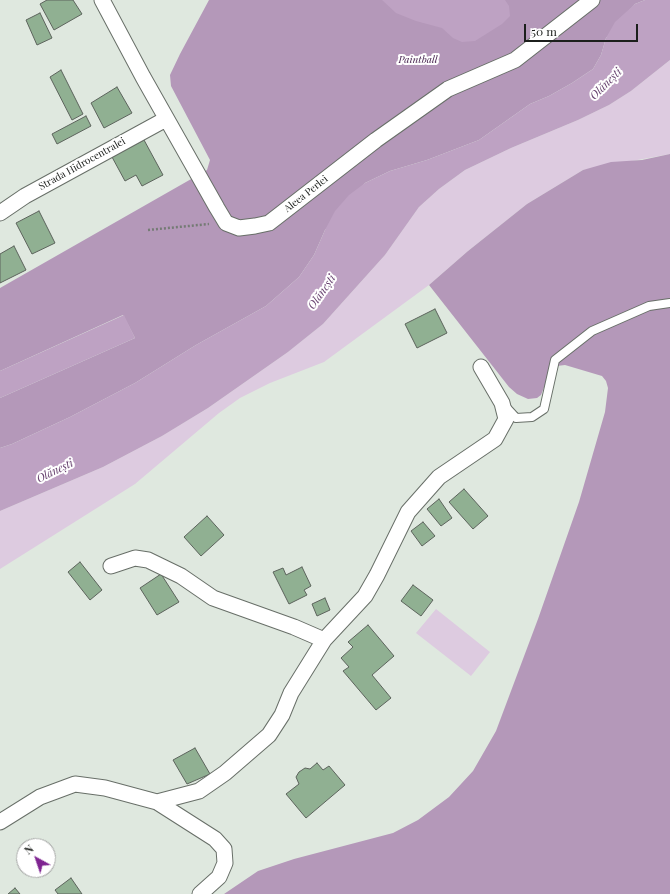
<!DOCTYPE html>
<html>
<head>
<meta charset="utf-8">
<style>
	body { margin:0 }
	#map { position:relative; width:670px; height:894px; overflow:hidden; background:#dfe8df; font-family:"Playfair Display",serif }
	canvas { display:block }
	.north { position:absolute; left:16px; top:838px; width:40px; height:40px; box-sizing:border-box; background:#fff; border:1px solid #a4a5a4; border-radius:50%; rotate:320deg; font-size:11px; font-weight:700; line-height:16px; text-align:center; color:#1c1f1c }
	.north::after { content:''; display:block; margin:auto; width:14px; height:18px; background:#7f2491; clip-path:polygon(50% 0,100% 100%,50% 72%,0 100%) }
	.scale { position:absolute; left:524px; top:24px; width:114px; height:18px; box-sizing:border-box; border:2px solid #1c1f1c; border-top:0; padding-left:5px; font-size:12px; line-height:14px; white-space:nowrap; color:#1c1f1c; -webkit-text-stroke:3px #fff; paint-order:stroke }
</style>
</head>
<body>
<div id="map">
<canvas width="670" height="894"></canvas>
<div class="north">N</div>
<div class="scale">50 m</div>
</div>
<script>
const g = document.querySelector('canvas').getContext('2d');
g.lineJoin = 'round';
function paint(path, color) { g.fillStyle = color; g.fill(path, 'evenodd'); }
const toPath = rows => new Path2D(rows.map(r => 'M' + r).join(''));
function trace(path, color, width, dash) { g.strokeStyle = color; g.lineWidth = width; g.lineCap = dash ? 'butt' : 'round'; g.setLineDash(dash || []); g.stroke(path); }
function write(font, color, halo, rows, align = 'center') {
  g.font = font + ' "Playfair Display",serif'; g.lineWidth = 4; g.setLineDash([]); g.textBaseline = 'middle'; g.strokeStyle = halo; g.fillStyle = color; for (const [text, x, y, turn = 0] of rows) {
    g.save(); g.translate(x, y); g.rotate((+turn || 0) * Math.PI / 180); g.textAlign = isNaN(turn) ? turn : align; if (halo) g.strokeText(text, 0, 0); g.fillText(text, 0, 0); g.restore();
  }
}
paint(toPath([
	[670,60,670,154,583,170,527,204,468,251,429,285,324,362,270,383,240,398,219,413,135,484,0,569,0,511,103,467,162,436,208,408,288,352,323,324,385,255,419,207,439,189,465,170,511,148,578,120,609,105,631,91],
	[436,609,490,652,471,676,416,633]
]), '#ddcbe0');
paint(toPath([
	[209,0,645,0,635,4,606,38,601,55,593,69,572,83,549,96,530,104,479,140,427,160,390,171,365,183,325,230,314,255,299,277,266,306,196,345,135,383,70,417,12,444,0,448,0,398,135,338,123,315,0,371,0,288,207,170,210,160,171,86,170,75,180,54],
	[670,154,670,894,224,894,258,871,294,859,393,833,418,820,449,797,473,771,496,731,538,619,579,502,605,412,608,388,606,381,602,376,565,365,557,366,550,372,541,395,537,398,528,399,517,394,509,387,429,285,468,251,527,204,583,170,611,162,642,160]
]), '#b498b9');
paint(toPath([
	[382,0,505,0,509,6,510,16,502,24,475,41,462,42,453,38,442,28,416,21,396,13],
	[645,0,670,0,670,60,631,91,609,105,578,120,511,148,465,170,439,189,419,207,385,255,323,324,288,352,208,408,162,436,103,467,0,511,0,448,12,444,70,417,135,383,196,345,266,306,299,277,314,255,325,230,335,211,349,195,365,183,390,171,427,160,479,140,530,104,549,96,572,83,593,69,601,55,606,38,615,22,635,4],
	[124,315,135,338,0,398,0,371]
]), '#bea2c3');
const building = toPath([
	[47,0,73,0,82,14,54,30,40,4,47,0],
	[40,13,52,38,37,45,26,20,40,13],
	[61,70,83,114,72,120,50,77,61,70],
	[117,87,132,113,104,128,91,103,117,87],
	[86,116,91,126,57,144,52,134,86,116],
	[144,140,163,175,142,186,136,175,125,181,112,157,144,140],
	[39,211,55,243,32,254,16,223,39,211],
	[14,246,26,270,0,283,0,254,14,246],
	[435,309,447,333,417,348,405,324,435,309],
	[464,489,488,516,473,529,449,502,464,489],
	[439,499,452,518,441,526,427,509,439,499],
	[207,516,224,535,201,556,184,537,207,516],
	[423,522,435,536,422,546,411,531,423,522],
	[80,562,102,590,90,600,68,572,80,562],
	[302,567,311,586,304,590,307,595,289,604,273,572,283,568,286,575,302,567],
	[161,574,179,602,157,615,140,588,161,574],
	[413,585,433,600,421,616,401,601,413,585],
	[325,598,330,610,317,616,312,604,325,598],
	[368,625,394,656,372,675,391,698,376,710,343,671,349,667,341,658,353,647,348,642,368,625],
	[195,748,210,774,187,784,173,760,195,748],
	[317,763,323,770,329,766,345,785,306,818,286,794,299,784,296,777,299,772,305,768,310,769,317,763],
	[71,878,82,894,58,894,55,890,71,878],
	[15,888,20,894,8,894,15,888]
]);
paint(building, '#90b092');
trace(building, '#5c635c', 1);
const service = toPath([
	[505,406,516,418,532,417,544,409,555,360,592,331,649,306,670,303]
]);
const minor = toPath([
	[102,0,143,77,217,208,226,223,239,228,255,226,269,223,376,140,448,89,515,60,592,0],
	[0,213,25,196,166,119],
	[111,566,135,558,148,560,181,576,213,598,294,627,324,640],
	[157,802,215,839,224,849,225,863,219,877,200,894],
	[0,822,40,797,75,784,105,788,157,802,199,791,225,773,269,735,282,715,291,693,324,640,365,596,377,575,408,512,439,477,495,439,506,419,502,403,481,367]
]);
trace(service, '#686f68', 10);
trace(minor, '#686f68', 17);
trace(toPath([
	[148,230,209,224]
]), '#757b75', 2.5, [2, 2]);
trace(service, '#fff', 8);
trace(minor, '#fff', 15);
write('italic 10px', '#45214d', '#fff', [
	["Paintball",418,60]
]);
write('10px', '#1c1f1c', '#fff', [
	["Strada Hidrocentralei",82,164,-29],
	["Aleea Perlei",306,194,-38]
]);
write('italic 11px', '#66406e', '#fff', [
	["Olănești",606,84,-45],
	["Olănești",322,292,-55],
	["Olănești",55,471,-26]
]);
</script>
</body>
</html>
